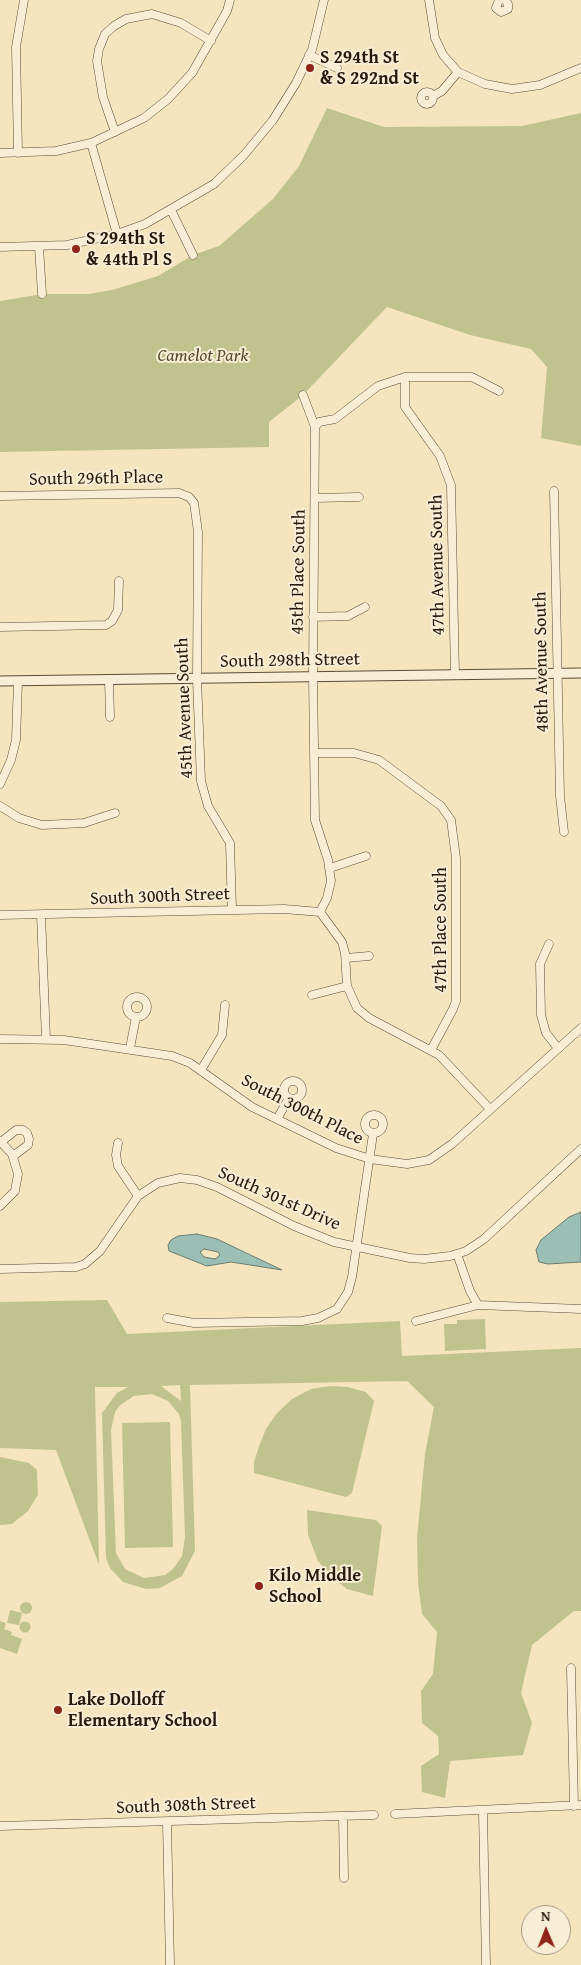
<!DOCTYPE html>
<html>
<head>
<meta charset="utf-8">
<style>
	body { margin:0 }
	#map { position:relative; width:581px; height:1965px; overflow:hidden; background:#f4e5bf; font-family:"Gentium Book Plus",serif }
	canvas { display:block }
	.north { position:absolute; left:521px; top:1905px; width:50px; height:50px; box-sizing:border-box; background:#f8eed5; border:1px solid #a59985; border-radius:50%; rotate:359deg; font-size:14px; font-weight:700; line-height:20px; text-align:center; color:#281a0c }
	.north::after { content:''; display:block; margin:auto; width:18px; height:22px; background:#8f2418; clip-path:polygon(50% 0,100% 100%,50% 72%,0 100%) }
</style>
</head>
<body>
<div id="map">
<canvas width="581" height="1965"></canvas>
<div class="north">N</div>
</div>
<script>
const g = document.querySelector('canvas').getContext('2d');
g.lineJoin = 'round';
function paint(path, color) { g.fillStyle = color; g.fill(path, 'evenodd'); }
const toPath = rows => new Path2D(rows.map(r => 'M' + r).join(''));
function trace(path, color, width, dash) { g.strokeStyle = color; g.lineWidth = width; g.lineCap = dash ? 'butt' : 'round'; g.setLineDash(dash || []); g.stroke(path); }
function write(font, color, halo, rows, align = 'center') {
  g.font = font + ' "Gentium Book Plus",serif'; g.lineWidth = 4; g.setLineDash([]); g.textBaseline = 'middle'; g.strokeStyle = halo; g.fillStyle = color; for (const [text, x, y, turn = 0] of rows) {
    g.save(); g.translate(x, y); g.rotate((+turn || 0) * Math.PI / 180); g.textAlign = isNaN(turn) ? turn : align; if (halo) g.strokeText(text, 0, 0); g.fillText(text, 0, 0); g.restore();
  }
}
paint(toPath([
	[327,108,384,127,522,126,581,113,581,446,541,438,547,367,531,349,470,335,387,307,303,395,269,422,269,447,0,452,0,301,42,294,89,294,112,290,158,276,193,255,219,246,273,199,299,166],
	[107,1300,127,1334,400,1321,402,1356,581,1348,581,1611,574,1611,532,1645,521,1693,532,1723,523,1755,450,1761,445,1798,422,1792,421,1766,439,1754,438,1736,422,1723,421,1691,433,1674,437,1632,422,1614,418,1583,417,1538,425,1454,434,1407,407,1381,190,1385,195,1551,182,1576,160,1588,146,1589,123,1582,110,1568,106,1558,102,1413,117,1393,128,1387,95,1387,99,1565,56,1450,0,1448,0,1302],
	[180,1385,181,1401,161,1386,162,1386],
	[152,1394,168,1401,179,1414,181,1421,185,1537,182,1556,173,1569,165,1575,144,1578,125,1569,116,1553,111,1430,115,1412,120,1405,134,1396],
	[485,1319,486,1349,445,1351,444,1324,457,1324,457,1320],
	[330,1386,348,1387,366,1392,374,1401,352,1493,346,1497,254,1473,254,1462,259,1446,266,1429,277,1413,292,1399,311,1389],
	[170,1422,173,1547,125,1548,122,1423],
	[0,1457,29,1463,37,1470,38,1495,28,1511,12,1524,0,1525],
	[307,1510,376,1520,382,1526,373,1596,347,1589,332,1577,318,1561,308,1535],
	'20 1608a6 6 0 1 1 12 0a6 6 0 1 1-12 0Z',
	[10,1610,22,1613,19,1625,7,1623],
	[0,1621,6,1623,4,1629,12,1632,11,1635,22,1639,17,1654,0,1648],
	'19.5 1627a5.5 5.5 0 1 1 11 0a5.5 5.5 0 1 1-11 0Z'
]), '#c1c38e');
const water = toPath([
	[581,1212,581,1262,548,1264,539,1262,536,1250,541,1240,569,1217,581,1212],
	[197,1234,217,1239,282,1270,231,1262,207,1266,169,1251,168,1245,171,1240,178,1236,197,1234],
	[204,1249,218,1252,220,1255,215,1259,204,1257,200,1252,204,1249]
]);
paint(water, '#9cbfb5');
trace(water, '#6e7d71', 1);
const minor = toPath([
	[429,0,435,38,443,55,458,72],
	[499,0,496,8,501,12,508,9,508,4,505,0],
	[309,55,337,68],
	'421 98a6 6 0 1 1 12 0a6 6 0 1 1-12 0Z',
	[433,96,442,91,458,72,485,84,512,89,540,85,581,68],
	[115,132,103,97,97,61,99,49,105,34,114,26,126,19,152,14,181,23,211,41],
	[91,143,117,234],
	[0,153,56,151,91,143,144,118,168,99,192,73,227,11,230,0],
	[18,153,16,47,24,0],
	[171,210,193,255],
	[0,247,67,245,117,234,145,224,214,184,244,155,273,120,296,83,312,50,324,0],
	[39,247,42,294],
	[405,377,405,407,440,456,451,485,455,675],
	[303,395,315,427,313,677,315,820,328,860,331,881,327,898,320,912],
	[315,427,319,422,335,419,378,386,405,377,472,377,499,391],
	[554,491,560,796,564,832],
	[0,496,179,493,189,497,194,503,198,532,197,679,201,781,208,806,230,843,232,910],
	[315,498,359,497],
	[313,617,348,616,365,607],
	[0,627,106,625,112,621,118,610,119,581],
	[109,680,110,717],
	[315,753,354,753,379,760,441,806,451,820,456,858,456,1001,453,1009,431,1050],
	[0,784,11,760,16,740,18,681],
	[0,806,19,818,42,825,84,823,115,813],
	[330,868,366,856],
	[320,912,342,942,345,953,347,986,357,1008,369,1018,439,1055,490,1109],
	[0,915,284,909,320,912],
	[41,915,46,1039],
	[549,944,540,964,541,1015,546,1033,557,1047],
	[346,958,369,956],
	[312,995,347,986],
	'127 1007a10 10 0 1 1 20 0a10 10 0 1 1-20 0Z',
	[0,1039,64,1040,172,1056,190,1063,252,1107,336,1148,370,1159,407,1164,429,1160,452,1144,581,1028],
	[130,1048,136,1017],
	[201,1070,222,1035,225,1005],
	'284 1090a9 9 0 1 1 18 0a9 9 0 1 1-18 0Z',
	'365 1124a9 9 0 1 1 18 0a9 9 0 1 1-18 0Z',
	[277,1119,289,1098],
	[0,1141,12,1154,18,1174,15,1191,0,1206],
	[1,1142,16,1130,23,1130,27,1133,29,1139,28,1145,13,1156],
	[118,1143,116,1155,118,1166,138,1196],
	[457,1254,470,1291,478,1305],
	[0,1269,76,1267,85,1264,100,1251,138,1196,158,1183,180,1178,197,1180,217,1187,294,1226,334,1242,410,1258,424,1259,450,1256,466,1251,484,1239,581,1149],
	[167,1318,194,1323,302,1321,318,1318,337,1309,348,1292,352,1277,373,1134],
	[416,1321,478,1305,581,1309],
	[571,1668,574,1806],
	[483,1811,486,1965],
	[395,1814,581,1805],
	[343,1816,344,1878],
	[167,1822,170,1965],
	[0,1826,374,1815]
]);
const tertiary = toPath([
	[0,681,581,673]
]);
trace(minor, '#5b4d39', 9);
trace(tertiary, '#5b4d39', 11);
trace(minor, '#f8eed5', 8);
trace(tertiary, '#f8eed5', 9);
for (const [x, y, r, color] of [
	[310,68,5,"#8f2418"],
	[76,249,5,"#8f2418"],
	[259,1586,5,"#8f2418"],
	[58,1710,5,"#8f2418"]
]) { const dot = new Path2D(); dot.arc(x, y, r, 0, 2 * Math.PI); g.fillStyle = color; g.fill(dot); trace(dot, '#f8eed5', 2); }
write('bold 18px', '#281a0c', '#f8eed5', [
	["S 294th St",320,58],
	["& S 292nd St",320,79],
	["S 294th St",86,239],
	["& 44th Pl S",86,260],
	["Kilo Middle",269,1576],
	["School",269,1597],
	["Lake Dolloff",68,1700],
	["Elementary School",68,1721]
], 'left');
write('italic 18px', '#564d33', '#f8eed5', [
	["Camelot Park",203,356]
]);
write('18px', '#281a0c', '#f8eed5', [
	["South 296th Place",96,479,-1],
	["47th Avenue South",438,565,-91],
	["45th Place South",299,572,-89],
	["South 298th Street",290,661,-1],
	["48th Avenue South",542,662,-91],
	["45th Avenue South",185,708,-92],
	["South 300th Street",160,897,-2],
	["47th Place South",441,930,-90],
	["South 300th Place",302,1110,27],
	["South 301st Drive",279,1199,24],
	["South 308th Street",186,1806,-2]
]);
</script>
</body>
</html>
